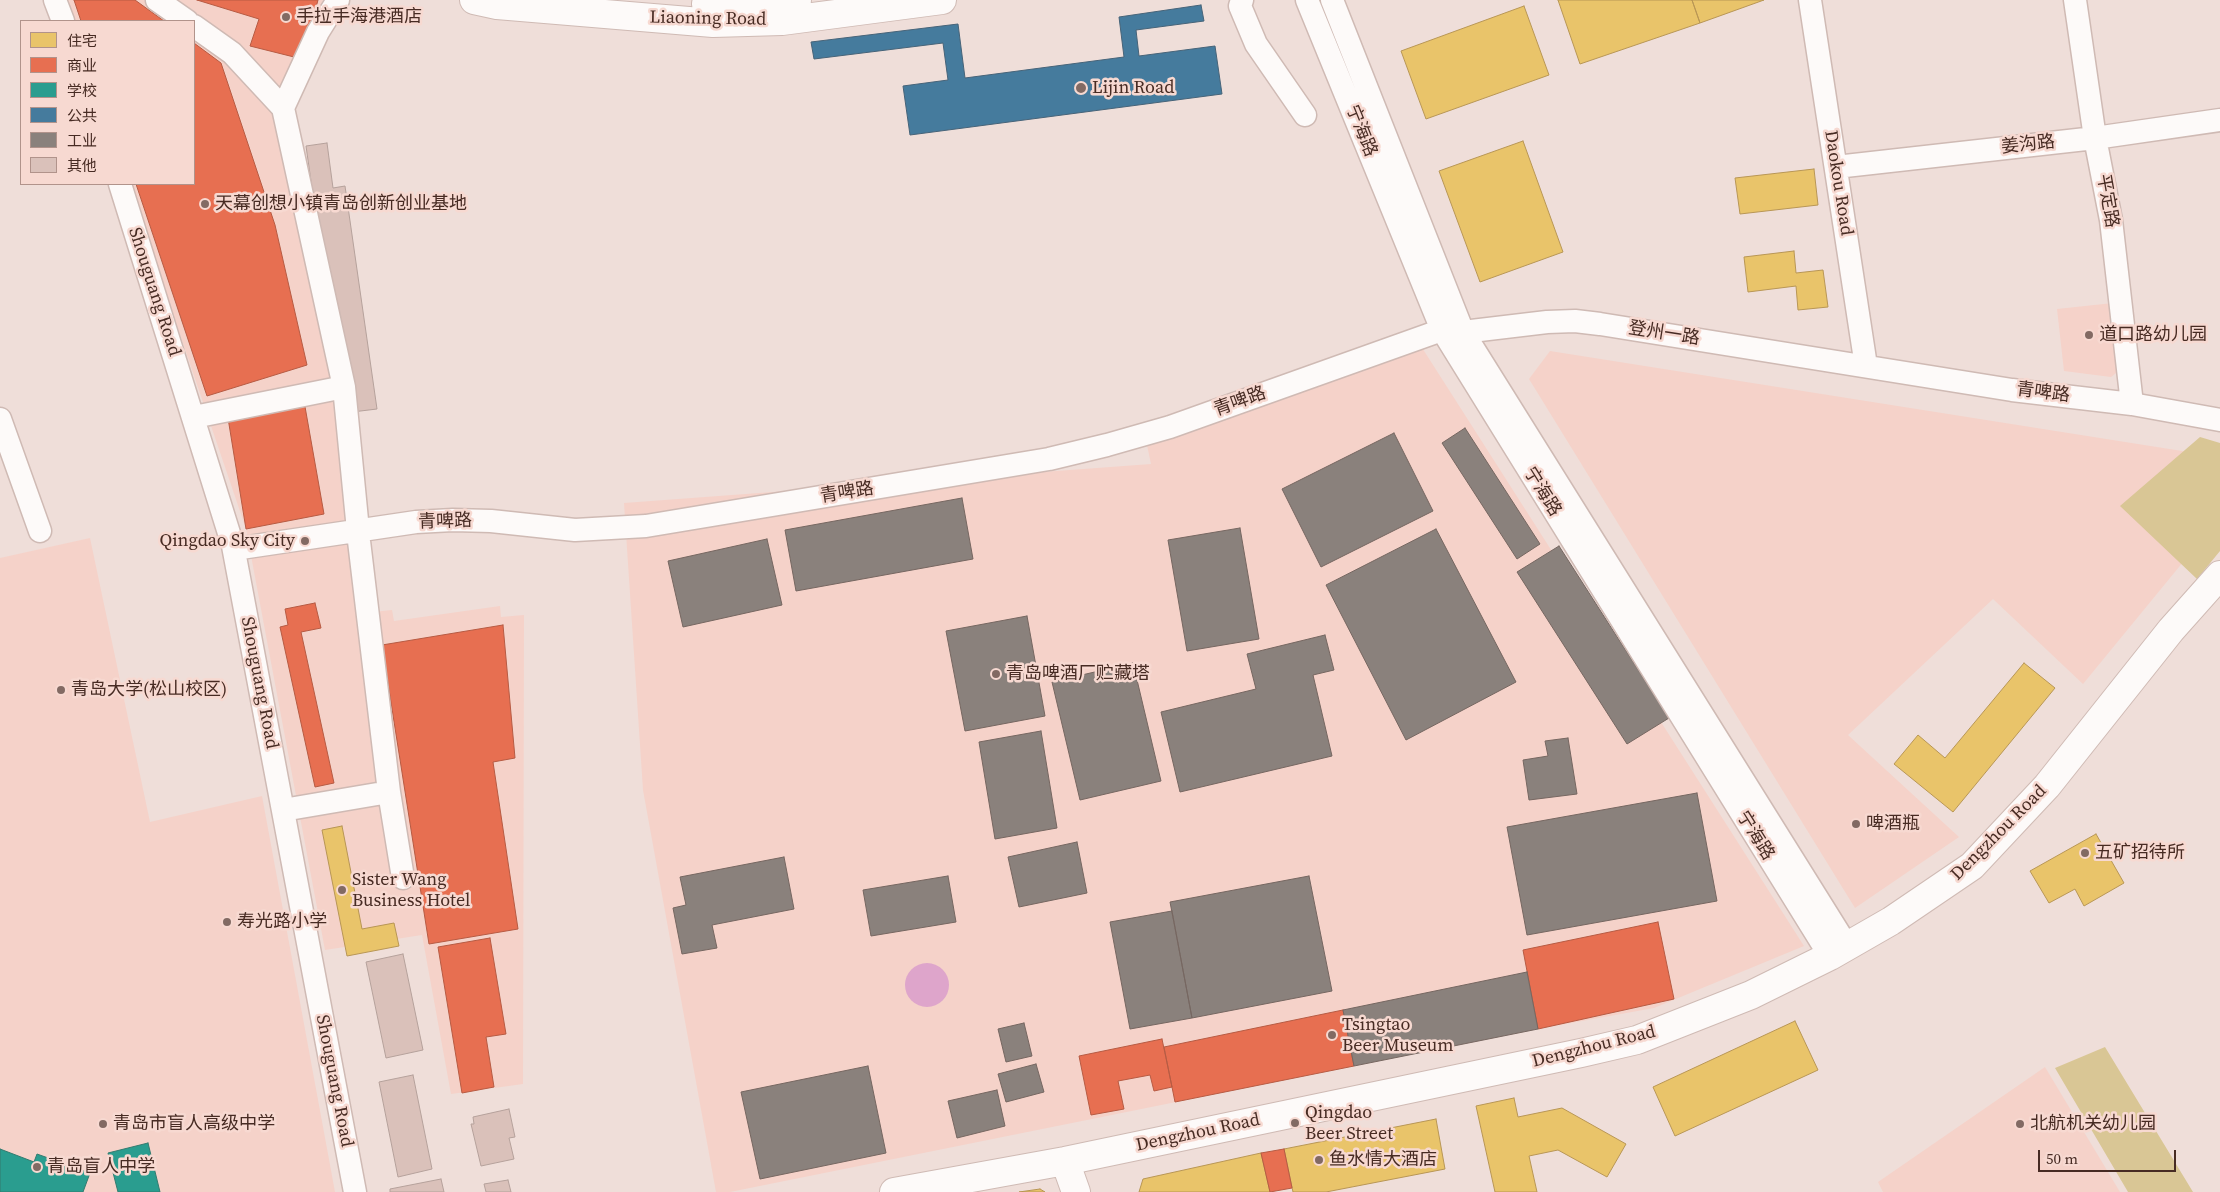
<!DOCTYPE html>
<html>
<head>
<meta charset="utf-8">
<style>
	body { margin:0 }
	#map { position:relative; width:2220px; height:1192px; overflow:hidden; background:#efded9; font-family:"Source Serif 4","Noto Sans SC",serif }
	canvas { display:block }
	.legend { position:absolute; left:20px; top:20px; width:175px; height:165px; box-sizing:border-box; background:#f7d9d1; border:1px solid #b1938b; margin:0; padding:6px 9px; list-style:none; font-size:15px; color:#472b23 }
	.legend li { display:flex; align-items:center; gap:10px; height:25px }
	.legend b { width:25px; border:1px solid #b1938b }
	.scale { position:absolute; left:2038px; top:1150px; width:138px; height:22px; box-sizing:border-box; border:2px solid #472b23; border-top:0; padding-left:6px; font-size:15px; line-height:18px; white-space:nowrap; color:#472b23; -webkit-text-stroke:4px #f7d9d1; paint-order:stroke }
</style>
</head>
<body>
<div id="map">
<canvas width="2220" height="1192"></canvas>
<ul class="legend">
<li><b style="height:14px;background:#e9c46a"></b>住宅</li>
<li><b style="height:14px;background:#e76f51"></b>商业</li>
<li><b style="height:14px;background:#2a9d8f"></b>学校</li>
<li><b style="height:14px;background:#457b9d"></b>公共</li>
<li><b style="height:14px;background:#8a817c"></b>工业</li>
<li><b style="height:14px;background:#dac1ba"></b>其他</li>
</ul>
<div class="scale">50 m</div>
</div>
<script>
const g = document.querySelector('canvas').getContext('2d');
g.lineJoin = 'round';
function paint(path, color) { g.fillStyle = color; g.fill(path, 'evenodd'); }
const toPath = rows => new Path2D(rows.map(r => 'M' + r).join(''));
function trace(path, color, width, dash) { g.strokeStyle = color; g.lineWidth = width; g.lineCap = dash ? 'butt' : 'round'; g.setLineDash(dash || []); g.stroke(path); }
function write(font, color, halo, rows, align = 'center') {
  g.font = font + ' "Source Serif 4","Noto Sans SC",serif'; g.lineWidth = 5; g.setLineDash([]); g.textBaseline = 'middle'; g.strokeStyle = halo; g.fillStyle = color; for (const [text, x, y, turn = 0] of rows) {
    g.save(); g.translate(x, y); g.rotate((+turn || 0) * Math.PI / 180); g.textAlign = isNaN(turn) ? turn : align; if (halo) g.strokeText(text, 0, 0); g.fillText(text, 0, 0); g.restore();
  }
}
paint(toPath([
	[66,0,323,0,294,102,373,612,392,610,394,621,500,606,501,617,524,615,523,1084,451,1094,422,935,325,950,246,529,129,184,194,184,194,21,73,21],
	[2113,303,2120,370,2111,377,2064,371,2057,309],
	[1419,343,1804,946,1654,1008,1538,1029,730,1192,716,1192,643,790,624,503,1151,464,1143,426],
	[1550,351,2220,457,2220,517,2083,684,1993,599,1848,735,1959,837,1855,908,1529,379],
	[90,538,150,822,262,796,335,1192,0,1192,0,558],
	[2045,1067,2120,1192,1883,1192,1878,1182]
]), '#f5d2c9');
paint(toPath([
	[2200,437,2220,443,2220,551,2197,579,2120,506],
	[2105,1047,2193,1192,2128,1192,2055,1068]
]), '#d9c695');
paint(toPath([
	'905 985a22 22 0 1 1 44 0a22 22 0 1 1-44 0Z'
]), '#dea5cb');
const homes = toPath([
	[1558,0,1692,0,1700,23,1580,64,1558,0],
	[1692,0,1764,0,1700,23,1692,0],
	[1524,6,1549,75,1426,119,1401,51,1524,6],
	[1523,141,1563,252,1480,282,1439,171,1523,141],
	[1814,169,1818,205,1740,214,1735,178,1814,169],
	[1794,251,1796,273,1823,270,1828,307,1798,310,1796,286,1748,292,1744,257,1794,251],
	[2024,663,2055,688,1953,812,1894,764,1918,735,1945,758,2024,663],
	[342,826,362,929,394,923,399,946,347,956,322,830,342,826],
	[2096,834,2124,883,2084,906,2075,889,2049,903,2030,871,2096,834],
	[1795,1021,1818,1070,1675,1136,1653,1087,1795,1021],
	[1514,1098,1518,1117,1562,1108,1626,1144,1607,1177,1558,1150,1529,1156,1537,1192,1495,1192,1476,1106,1514,1098],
	[1436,1119,1445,1169,1326,1192,1293,1192,1284,1149,1436,1119],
	[1261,1153,1270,1192,1139,1192,1143,1179,1261,1153],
	[1040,1189,1045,1192,1019,1192,1040,1189]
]);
paint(homes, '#e9c46a');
trace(homes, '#b89655', 1);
const shops = toPath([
	[74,0,135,0,164,21,81,21,74,0],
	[197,0,318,0,302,59,250,46,259,19,197,0],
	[194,43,221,63,275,225,307,365,207,396,136,184,194,184,194,43],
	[304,401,324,514,246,529,228,418,304,401],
	[315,603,321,628,301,632,334,783,315,787,280,627,288,625,285,609,315,603],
	[503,625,515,758,493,762,518,929,429,944,382,645,503,625],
	[1658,922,1674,999,1538,1029,1523,950,1658,922],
	[490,938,506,1034,486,1037,494,1087,462,1093,438,947,490,938],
	[1343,1010,1354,1066,1175,1102,1164,1047,1343,1010],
	[1162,1039,1172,1087,1154,1091,1150,1075,1118,1081,1124,1109,1091,1115,1079,1056,1162,1039],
	[1284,1149,1292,1188,1270,1192,1261,1153,1284,1149]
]);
paint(shops, '#e76f51');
trace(shops, '#b75b43', 1);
const schools = toPath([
	[148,1143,160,1192,118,1192,108,1153,148,1143],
	[0,1149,34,1162,37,1154,90,1173,83,1192,0,1192,0,1149]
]);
paint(schools, '#2a9d8f');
trace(schools, '#337b6f', 1);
const public = toPath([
	[1201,5,1204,21,1136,30,1139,56,1215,46,1222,94,910,135,903,86,948,80,943,43,814,59,811,42,958,24,965,78,1124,57,1119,17,1201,5]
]);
paint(public, '#457b9d');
trace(public, '#466378', 1);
const industry = toPath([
	[1465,428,1540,544,1517,559,1442,443,1465,428],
	[1394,433,1433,511,1321,567,1282,489,1394,433],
	[962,498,973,559,796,591,785,530,962,498],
	[1240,528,1259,639,1187,651,1168,540,1240,528],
	[1436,529,1516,682,1406,740,1326,585,1436,529],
	[767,539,782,605,683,627,668,561,767,539],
	[1559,546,1669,718,1627,744,1517,572,1559,546],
	[1027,616,1045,716,965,731,946,631,1027,616],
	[1325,635,1334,670,1313,675,1332,756,1180,792,1161,712,1256,689,1247,654,1325,635],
	[1133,663,1161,781,1080,800,1052,682,1133,663],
	[1041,731,1057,828,995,839,979,742,1041,731],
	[1568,738,1577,794,1529,800,1523,760,1548,756,1545,741,1568,738],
	[1697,793,1717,901,1527,935,1507,827,1697,793],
	[1077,842,1087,893,1019,907,1008,857,1077,842],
	[784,857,794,909,712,925,717,948,682,954,673,908,686,905,680,877,784,857],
	[948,876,956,922,871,936,863,890,948,876],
	[1309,876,1332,991,1192,1018,1170,902,1309,876],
	[1172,911,1192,1018,1130,1029,1110,922,1172,911],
	[1527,972,1538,1029,1354,1066,1343,1010,1527,972],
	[1024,1023,1032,1056,1006,1062,998,1029,1024,1023],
	[1036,1064,1044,1092,1006,1102,998,1074,1036,1064],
	[868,1066,886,1153,760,1179,741,1092,868,1066],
	[997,1090,1005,1126,957,1138,948,1101,997,1090]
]);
paint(industry, '#8a817c');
trace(industry, '#766761', 1);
const building = toPath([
	[327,143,333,188,345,186,377,409,344,413,306,146,327,143],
	[403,954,423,1050,386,1058,366,962,403,954],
	[413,1075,432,1169,398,1177,379,1082,413,1075],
	[509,1109,515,1137,509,1138,514,1159,481,1166,471,1124,474,1124,473,1117,509,1109],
	[441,1179,444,1192,390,1192,390,1189,441,1179],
	[508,1180,511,1192,486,1192,484,1184,508,1180]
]);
paint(building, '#dac1ba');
trace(building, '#b5a19b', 1);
const minor = toPath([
	[55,0,63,21],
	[157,0,187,21],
	[1242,0,1240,6,1256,44,1305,115],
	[1307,0,1442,330,1830,956],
	[1332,0,1463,332,1847,946],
	[1810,0,1866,366],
	[2075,0,2095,138,2111,220,2132,404],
	[194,26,232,53,283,108,318,32,338,0],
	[283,108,344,387,357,520],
	[1836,167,2095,138,2220,120],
	[120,184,233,546,355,1192],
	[194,417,344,387],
	[0,419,40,531],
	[359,541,389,792,403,878],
	[234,549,416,522,453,520,491,521,575,530,646,526,1049,459,1107,445,1170,427,1442,330,1463,332,1547,322,1575,321,1600,324,2012,390,2132,404,2220,420],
	[283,810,389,792]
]);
const major = toPath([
	[474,0,497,5,713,23,782,21,942,0],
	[706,4,797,0],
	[1065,1161,1076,1192],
	[894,1192,1065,1161,1581,1053,1637,1040,1751,995,1830,956,1891,921,1972,866,2047,786,2171,630,2220,575]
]);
trace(minor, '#cfbab4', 25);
trace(major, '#cfbab4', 30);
trace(minor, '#fdfaf9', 22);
trace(major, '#fdfaf9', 28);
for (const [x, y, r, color] of [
	[286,17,5,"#826a63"],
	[1081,88,6,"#826a63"],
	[205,204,5,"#826a63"],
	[2089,335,5,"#826a63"],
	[305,541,5,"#826a63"],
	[996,674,5,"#826a63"],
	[61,690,5,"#826a63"],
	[1856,824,5,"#826a63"],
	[2085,853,5,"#826a63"],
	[342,890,5,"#826a63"],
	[227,922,5,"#826a63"],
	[1332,1035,5,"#826a63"],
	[1295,1123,5,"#826a63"],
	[103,1124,5,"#826a63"],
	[2020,1124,5,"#826a63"],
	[1319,1160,5,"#826a63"],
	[37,1167,5,"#826a63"]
]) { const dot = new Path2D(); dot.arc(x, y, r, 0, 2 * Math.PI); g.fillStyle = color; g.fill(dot); trace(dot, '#f7d9d1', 2); }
write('18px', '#472b23', '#f7d9d1', [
	["手拉手海港酒店",296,17],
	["Lijin Road",1092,88],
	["天幕创想小镇青岛创新创业基地",215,204],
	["道口路幼儿园",2099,335],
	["Qingdao Sky City",295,541,"right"],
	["青岛啤酒厂贮藏塔",1006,674],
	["青岛大学(松山校区)",71,690],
	["啤酒瓶",1866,824],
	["五矿招待所",2095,853],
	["Sister Wang",352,880],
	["Business Hotel",352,901],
	["寿光路小学",237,922],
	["Tsingtao",1342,1025],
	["Beer Museum",1342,1046],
	["Qingdao",1305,1113],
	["Beer Street",1305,1134],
	["青岛市盲人高级中学",113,1124],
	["北航机关幼儿园",2030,1124],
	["鱼水情大酒店",1329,1160],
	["青岛盲人中学",47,1167]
], 'left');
write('18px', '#472b23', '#f7d9d1', [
	["Liaoning Road",708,19,1],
	["宁海路",1361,131,68],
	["姜沟路",2028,145,-6],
	["Daokou Road",1838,183,81],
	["平定路",2107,201,80],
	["Shouguang Road",154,292,72],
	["登州一路",1664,334,9],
	["青啤路",2043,393,7],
	["青啤路",1240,402,-20],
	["宁海路",1542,492,58],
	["青啤路",847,493,-9],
	["青啤路",445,522,-2],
	["Shouguang Road",259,683,79],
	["Dengzhou Road",1999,833,-45],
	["宁海路",1755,836,58],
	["Dengzhou Road",1594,1047,-14],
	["Shouguang Road",334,1081,79],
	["Dengzhou Road",1198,1133,-12]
]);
</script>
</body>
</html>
